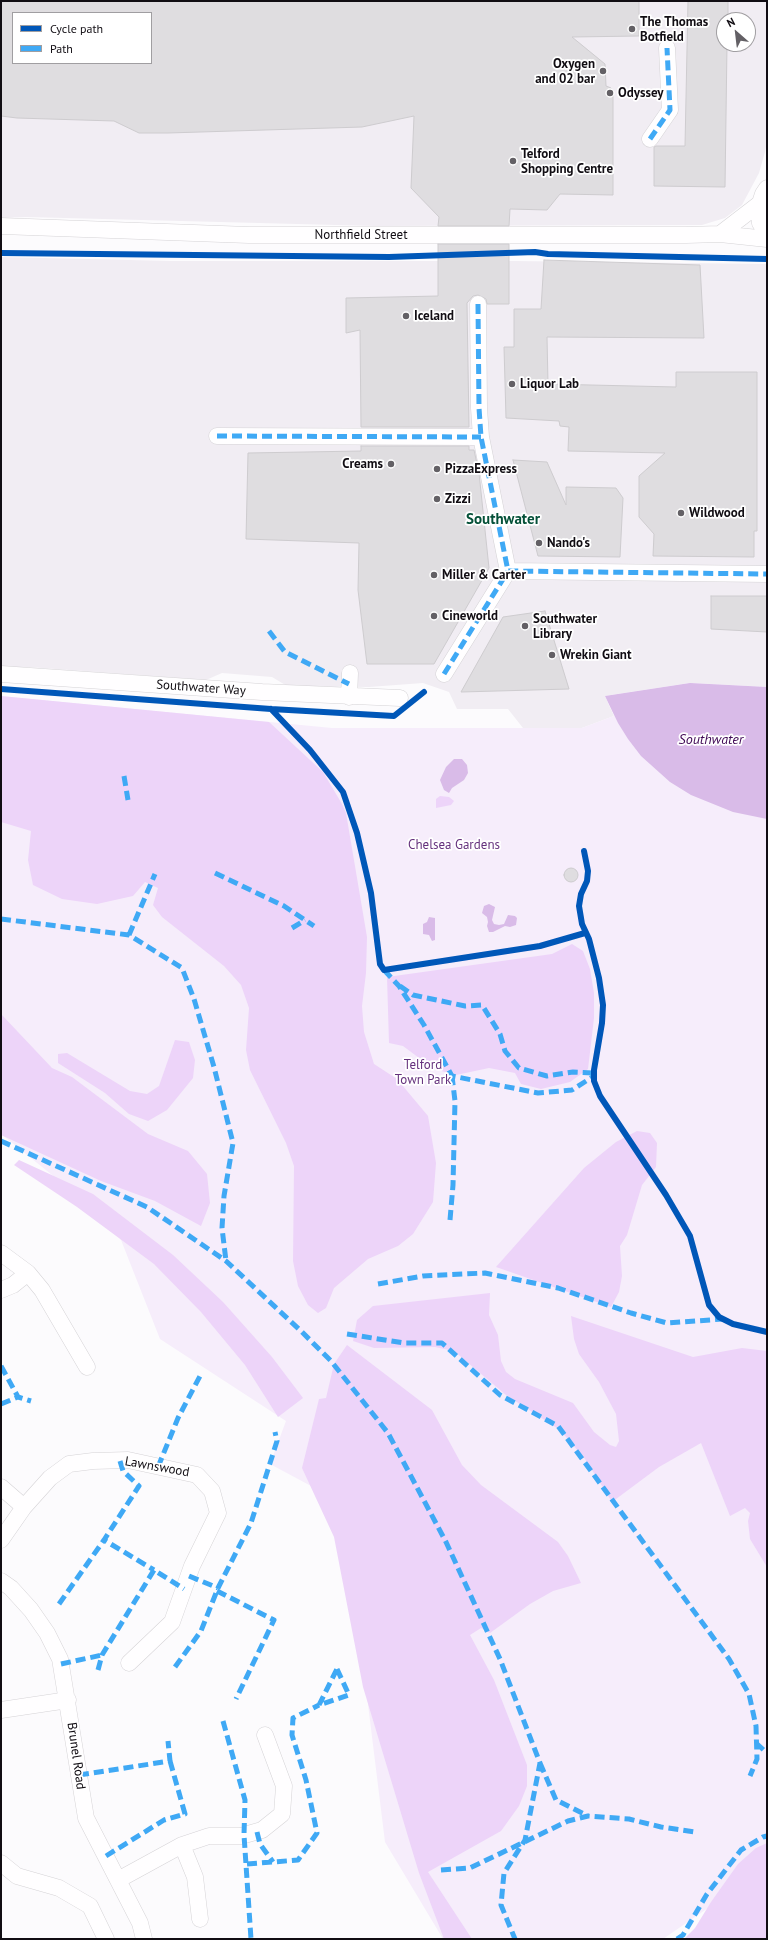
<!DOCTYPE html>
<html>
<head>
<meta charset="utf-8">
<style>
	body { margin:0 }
	#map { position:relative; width:768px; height:1940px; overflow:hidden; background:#fcfbfd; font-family:"PT Sans",sans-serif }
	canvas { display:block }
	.frame { position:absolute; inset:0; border:2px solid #110d13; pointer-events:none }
	.legend { position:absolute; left:12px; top:12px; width:140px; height:52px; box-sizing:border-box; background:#fff; border:1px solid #a09ea1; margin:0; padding:5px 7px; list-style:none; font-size:12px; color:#110d13 }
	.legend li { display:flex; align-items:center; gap:8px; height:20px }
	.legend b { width:20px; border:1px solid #a09ea1 }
	.north { position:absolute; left:716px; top:12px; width:40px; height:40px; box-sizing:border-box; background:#fff; border:1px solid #a09ea1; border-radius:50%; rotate:332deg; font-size:11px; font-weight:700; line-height:16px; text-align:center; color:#110d13 }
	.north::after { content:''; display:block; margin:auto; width:14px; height:18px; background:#636065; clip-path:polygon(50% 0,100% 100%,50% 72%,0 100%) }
</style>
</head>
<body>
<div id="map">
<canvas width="768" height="1940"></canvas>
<div class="frame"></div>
<ul class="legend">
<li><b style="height:5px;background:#0057b8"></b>Cycle path</li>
<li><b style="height:5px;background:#3fa9f5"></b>Path</li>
</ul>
<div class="north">N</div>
</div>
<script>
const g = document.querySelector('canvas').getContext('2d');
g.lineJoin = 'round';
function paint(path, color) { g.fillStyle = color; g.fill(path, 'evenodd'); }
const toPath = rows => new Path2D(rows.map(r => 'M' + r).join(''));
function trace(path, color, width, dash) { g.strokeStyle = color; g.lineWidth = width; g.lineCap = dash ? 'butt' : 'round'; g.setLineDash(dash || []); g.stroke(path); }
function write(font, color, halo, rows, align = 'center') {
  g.font = font + ' "PT Sans",sans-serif'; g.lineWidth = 3.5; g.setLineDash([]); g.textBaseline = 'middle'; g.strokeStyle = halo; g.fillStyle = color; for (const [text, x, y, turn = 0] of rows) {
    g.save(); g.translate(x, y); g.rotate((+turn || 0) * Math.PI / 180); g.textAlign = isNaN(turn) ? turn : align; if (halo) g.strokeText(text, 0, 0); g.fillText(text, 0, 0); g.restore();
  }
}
paint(toPath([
	[1,1,767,1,767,142,765,152,759,173,742,205,725,218,702,225,375,226,26,217,1,218],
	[13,13,151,13,151,63,13,63],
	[724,20,748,20,748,44,724,44],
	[1,257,172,261,514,261,767,264,767,687,690,683,605,696,614,716,582,728,523,728,508,709,457,709,449,692,423,683,369,687,287,686,272,677,222,673,206,680,28,667,1,667]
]), '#f1edf3');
paint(toPath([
	[690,683,767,687,767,1878,727,1895,663,1939,443,1939,385,1842,342,1494,311,1486,270,1464,286,1421,160,1339,121,1240,82,1199,1,1134,1,696,332,728,582,728,614,716,605,696]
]), '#f6edfb');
paint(toPath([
	[1,696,269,722,323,772,342,804,346,813,367,937,366,973,362,1006,364,1032,374,1064,397,1079,428,1116,436,1163,433,1202,413,1234,398,1246,368,1259,334,1288,326,1308,318,1313,308,1305,298,1286,293,1261,294,1166,286,1143,250,1070,246,1050,249,1008,241,985,224,966,162,917,153,905,158,888,145,882,133,896,97,904,62,899,33,885,28,860,31,831,1,822],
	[440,796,449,797,454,801,451,805,436,808,436,799],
	[572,944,583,951,590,969,594,993,594,1018,588,1069,570,1082,541,1089,521,1084,515,1073,489,1068,456,1075,434,1069,403,1046,389,1043,387,977,552,954],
	[1,1014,52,1068,72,1077,148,1134,188,1151,207,1174,210,1203,201,1226,155,1201,101,1181,1,1135],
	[175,1040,189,1042,195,1060,193,1078,167,1110,148,1121,129,1114,105,1093,58,1063,58,1054,67,1053,130,1091,147,1094,159,1086],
	[637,1131,650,1133,657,1143,656,1167,642,1185,627,1235,620,1246,622,1276,619,1292,611,1307,496,1267,584,1168,616,1142],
	[19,1160,93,1194,173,1255,223,1302,272,1357,303,1398,278,1417,245,1365,201,1312,154,1264,77,1207,14,1165],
	[490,1293,489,1315,498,1335,501,1361,506,1372,515,1379,573,1403,594,1432,610,1445,616,1447,619,1441,616,1414,599,1382,579,1354,574,1339,571,1316,693,1357,742,1348,767,1351,767,1567,750,1539,748,1521,750,1513,745,1508,730,1516,701,1443,659,1467,612,1502,585,1459,560,1430,506,1395,454,1351,435,1347,374,1348,353,1341,357,1320,373,1306],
	[347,1345,432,1410,462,1465,481,1485,558,1542,568,1556,581,1583,553,1591,530,1604,490,1633,481,1628,470,1635,494,1680,527,1765,527,1786,519,1806,501,1831,428,1872,472,1939,444,1939,419,1873,363,1687,334,1537,302,1468,319,1399,326,1398,334,1364],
	[767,1843,767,1939,684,1939,695,1928,711,1902,738,1864,756,1848]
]), '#edd4f9');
paint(toPath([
	[690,683,767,687,767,819,733,812,691,795,670,782,641,756,628,739,618,723,605,696],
	[454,759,462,759,467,765,468,773,464,780,452,788,449,793,444,790,440,780,446,767],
	[489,904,495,907,492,920,494,924,499,925,504,924,508,915,515,916,517,918,516,925,510,927,505,926,493,932,489,932,487,926,488,922,487,917,482,913,484,906],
	[429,917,435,918,435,940,432,941,429,935,423,934,423,924,427,922]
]), '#d9bbe8');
const building = toPath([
	[1,1,639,1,639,36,572,37,605,64,606,86,611,88,613,94,613,195,560,194,547,210,510,209,509,226,438,226,439,217,411,188,414,116,362,127,168,133,139,133,114,121,17,118,1,116,1,1],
	[13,13,151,13,151,63,13,63,13,13],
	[688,1,728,1,728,20,724,20,724,44,727,44,725,187,654,186,654,147,656,146,685,146,688,1],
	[438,244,509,244,509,304,487,304,486,299,478,295,473,296,467,303,469,427,361,427,360,330,346,333,346,298,438,296,438,244],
	[544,260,700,265,704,338,547,337,548,384,676,387,676,372,757,372,757,531,754,531,754,557,653,556,654,534,639,517,639,476,665,453,568,451,569,427,560,426,559,421,506,418,504,347,514,347,514,309,541,309,544,260],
	[361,446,469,446,469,450,474,450,479,473,489,568,434,664,367,664,358,590,359,543,246,539,248,453,361,451,361,446],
	[513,460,547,462,566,505,566,487,616,488,623,498,620,557,538,556,513,460],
	[711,596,767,596,767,632,711,629,711,596],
	[545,611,569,689,461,692,503,617,545,611],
	'564 875a7 7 0 1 1 14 0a7 7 0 1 1-14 0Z'
]);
paint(building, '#dfdde0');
trace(building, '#cecccf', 1);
const minor = toPath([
	[650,139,670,110,667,48],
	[767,188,763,194,758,209,760,223,767,234],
	[1,226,249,235,686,235,720,234,767,239],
	[720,234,759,204],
	[478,304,479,408,481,437,508,571,767,574],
	[217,436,481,437],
	[1,674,262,692,400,698],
	[444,674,508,571],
	[349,697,350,673],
	[1,1253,28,1273,42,1290,87,1367],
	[1,1290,13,1285,28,1273],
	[1,1487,24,1507],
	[1,1540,24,1507,50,1478,69,1464,93,1461,128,1460,197,1475,212,1491,218,1513,192,1566,172,1622,129,1663],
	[1,1581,11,1588,31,1610,47,1633,60,1659,86,1818,140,1923,144,1939],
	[1,1710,68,1700],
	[182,1845,195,1877,200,1919],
	[1,1863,17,1876,59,1888,90,1906,106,1939],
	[118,1880,182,1845,209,1836,241,1836,262,1830,282,1814,284,1786,265,1735]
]);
trace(minor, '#d5d3d6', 17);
trace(minor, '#fffeff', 16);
trace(toPath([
	[650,139,670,110,667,48],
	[478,304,479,408,481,437,508,571,767,574],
	[217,436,481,437],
	[269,631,285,652,349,684],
	[444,674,508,571],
	[124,776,128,800],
	[215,873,284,906,314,926],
	[1,919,129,935,182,968,194,999,214,1067,233,1143,224,1196,222,1228,226,1261],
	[292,928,305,920],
	[129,935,155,874],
	[384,970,399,986,424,1025,452,1076,538,1093,572,1090,594,1076],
	[400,986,413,995,465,1006,482,1005,500,1034,505,1051,519,1068,547,1076,573,1072,594,1073],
	[1,1141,147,1207,226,1261,302,1332,331,1361,388,1433,446,1542,500,1659,540,1763,525,1840,504,1873,501,1905,515,1939],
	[450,1220,453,1185,455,1101,452,1076],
	[378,1284,423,1276,485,1273,558,1288,631,1313,667,1323,723,1319],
	[347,1334,404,1343,442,1343,500,1395,558,1426,729,1659,749,1694,756,1726,757,1759,750,1776],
	[1,1366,18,1397,31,1401],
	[1,1404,18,1397],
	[120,1461,123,1471,139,1486,104,1540,154,1570],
	[158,1467,178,1418,200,1376],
	[189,1576,218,1588],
	[217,1591,274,1620,236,1699],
	[59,1604,104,1540],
	[61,1664,102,1655],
	[175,1667,201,1631,218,1588,251,1523,277,1441,275,1432],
	[337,1669,349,1695,319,1705,337,1669],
	[98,1670,102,1655,154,1570,184,1589],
	[223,1721,245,1800,244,1835,251,1939],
	[756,1743,767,1753],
	[540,1763,556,1800,588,1816],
	[79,1775,170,1761,168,1741],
	[257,1832,260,1844,273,1862],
	[106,1856,164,1820,185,1814,170,1761],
	[247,1864,298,1860,317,1833,306,1780,292,1735,293,1718,319,1705],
	[441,1870,470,1868,568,1821,588,1816,629,1819,661,1827,695,1832],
	[677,1939,683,1935,707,1894,741,1850,763,1837,767,1836]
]), '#3fa9f5', 5, [10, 5]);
trace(toPath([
	[1,253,389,257,535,252,548,254,767,259],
	[1,689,271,709,394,716,424,692],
	[271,709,310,750,343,792,357,833,371,893,380,964,384,970,540,946,585,933],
	[584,851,588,871,587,881,581,894,579,906,582,924,589,939,599,978,603,1005,602,1023,594,1070,594,1081,600,1096,666,1195,690,1236,709,1305,719,1317,733,1324,767,1332]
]), '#0057b8', 6);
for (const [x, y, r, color] of [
	[632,29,4,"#636065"],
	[603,71,4,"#636065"],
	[610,93,4,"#636065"],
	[513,161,4,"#636065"],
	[406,316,4,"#636065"],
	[512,384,4,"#636065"],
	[391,464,4,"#636065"],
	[437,469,4,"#636065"],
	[437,499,4,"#636065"],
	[681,513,4,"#636065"],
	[539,543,4,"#636065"],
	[434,575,4,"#636065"],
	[434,616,4,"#636065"],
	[525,626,4,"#636065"],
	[552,655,4,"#636065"]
]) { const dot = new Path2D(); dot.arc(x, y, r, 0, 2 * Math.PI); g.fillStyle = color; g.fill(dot); trace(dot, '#fff', 1.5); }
write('bold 13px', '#110d13', '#fff', [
	["The Thomas",640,22],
	["Botfield",640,37],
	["Oxygen",595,64,"right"],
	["and 02 bar",595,79,"right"],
	["Odyssey",618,93],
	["Telford",521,154],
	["Shopping Centre",521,169],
	["Iceland",414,316],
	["Liquor Lab",520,384],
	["Creams",383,464,"right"],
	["PizzaExpress",445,469],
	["Zizzi",445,499],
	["Wildwood",689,513],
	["Nando's",547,543],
	["Miller & Carter",442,575],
	["Cineworld",442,616],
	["Southwater",533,619],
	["Library",533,634],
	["Wrekin Giant",560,655]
], 'left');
write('13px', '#110d13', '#fff', [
	["Northfield Street",361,235],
	["Southwater Way",201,688,4],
	["Lawnswood",157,1467,10],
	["Brunel Road",76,1756,82]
]);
write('13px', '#65327d', '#fff', [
	["Chelsea Gardens",454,845],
	["Telford",423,1065],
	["Town Park",423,1080]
]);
write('italic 14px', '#420b57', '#fff', [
	["Southwater",711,740]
]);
write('bold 15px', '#045038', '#fff', [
	["Southwater",503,520]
]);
</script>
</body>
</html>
